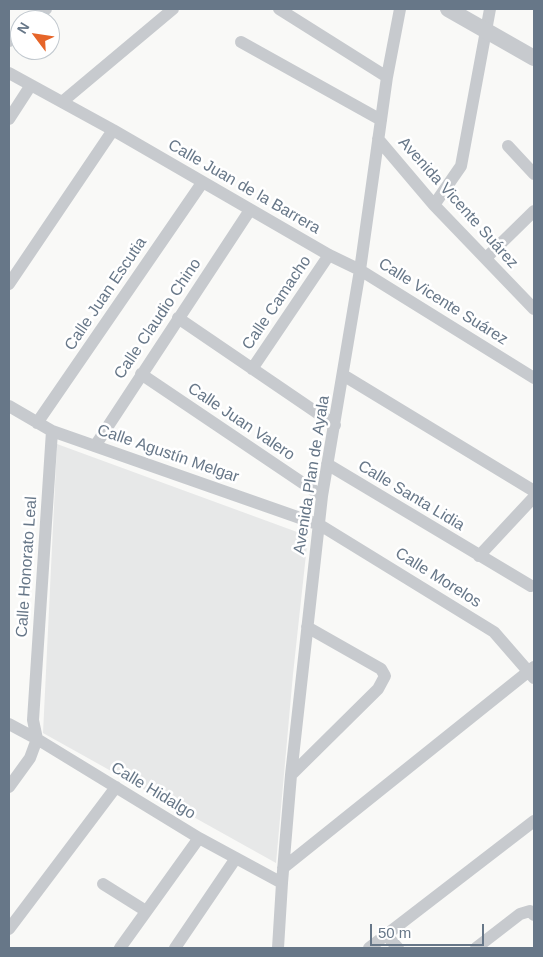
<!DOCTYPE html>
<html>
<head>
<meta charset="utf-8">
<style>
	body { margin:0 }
	#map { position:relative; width:543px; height:957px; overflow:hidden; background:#f9f9f7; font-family:Arial,sans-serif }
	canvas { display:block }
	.frame { position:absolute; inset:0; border:10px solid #677788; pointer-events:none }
	.north { position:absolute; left:10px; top:10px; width:50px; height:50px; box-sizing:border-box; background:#fff; border:1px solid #c2c9cf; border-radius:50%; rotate:301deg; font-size:14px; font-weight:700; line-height:20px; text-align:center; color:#677788 }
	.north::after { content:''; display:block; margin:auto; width:18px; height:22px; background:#e66529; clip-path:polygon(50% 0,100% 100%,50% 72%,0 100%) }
	.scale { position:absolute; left:370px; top:924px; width:114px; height:22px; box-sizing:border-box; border:2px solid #677788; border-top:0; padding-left:6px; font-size:15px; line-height:18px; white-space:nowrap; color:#677788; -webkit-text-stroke:4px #fff; paint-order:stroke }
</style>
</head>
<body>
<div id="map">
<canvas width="543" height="957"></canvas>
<div class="frame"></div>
<div class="north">N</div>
<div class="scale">50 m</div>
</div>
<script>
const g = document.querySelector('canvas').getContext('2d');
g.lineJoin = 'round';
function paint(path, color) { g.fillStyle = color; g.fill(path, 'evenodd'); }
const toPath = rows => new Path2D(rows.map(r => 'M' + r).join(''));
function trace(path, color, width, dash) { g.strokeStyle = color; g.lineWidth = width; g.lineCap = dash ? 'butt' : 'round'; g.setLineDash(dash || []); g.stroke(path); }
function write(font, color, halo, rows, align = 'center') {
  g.font = font + ' Arial,sans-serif'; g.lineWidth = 5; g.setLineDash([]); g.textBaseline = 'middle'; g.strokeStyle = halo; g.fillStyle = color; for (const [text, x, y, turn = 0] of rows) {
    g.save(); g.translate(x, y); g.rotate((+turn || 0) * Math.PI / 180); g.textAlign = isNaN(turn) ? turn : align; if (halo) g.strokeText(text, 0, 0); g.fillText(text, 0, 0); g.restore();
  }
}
paint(toPath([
	[57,444,308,536,293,674,276,863,43,733]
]), '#e7e8e8');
trace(toPath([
	[279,9,387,77],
	[33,20,46,9],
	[9,41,20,31],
	[241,42,381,120],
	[9,73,113,130,329,255,360,270,534,378],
	[62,102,173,9],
	[9,119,31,85],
	[378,139,434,205,534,309],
	[508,146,534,174],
	[434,205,461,166,490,9],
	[486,258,534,211],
	[9,284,113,130],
	[178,318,335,425],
	[252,369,329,255],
	[141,374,322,496],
	[343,375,534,491],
	[9,406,52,431,320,525,494,632,534,678],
	[37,423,202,183],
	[95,446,250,210],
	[327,464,531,586],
	[479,556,534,497],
	[9,724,37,739,199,838,282,883],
	[291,775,378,689,385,676,381,669,307,627],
	[9,787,30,758,37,739,33,720,52,431],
	[283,868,534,667],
	[103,884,146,911],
	[9,929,116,787],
	[387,936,398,948],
	[120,948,199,838],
	[175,948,236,858],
	[278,948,282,883,291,775,322,496,360,270,387,77,400,9],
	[369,948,534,821],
	[476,948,520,914,530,911,534,915]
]), '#c7cace', 12);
trace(toPath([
	[448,9,534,58]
]), '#c7cace', 16);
write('16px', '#677788', '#fff', [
	["Calle Juan de la Barrera",244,187,30],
	["Avenida Vicente Suárez",458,203,48],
	["Calle Juan Escutia",106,294,-56],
	["Calle Vicente Suárez",443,302,32],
	["Calle Camacho",277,303,-56],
	["Calle Claudio Chino",158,319,-56],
	["Calle Juan Valero",241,422,34],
	["Calle Agustín Melgar",168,454,19],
	["Avenida Plan de Ayala",312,475,-81],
	["Calle Santa Lidia",411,496,31],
	["Calle Honorato Leal",27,567,-86],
	["Calle Morelos",438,578,32],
	["Calle Hidalgo",153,791,31]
]);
</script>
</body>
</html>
